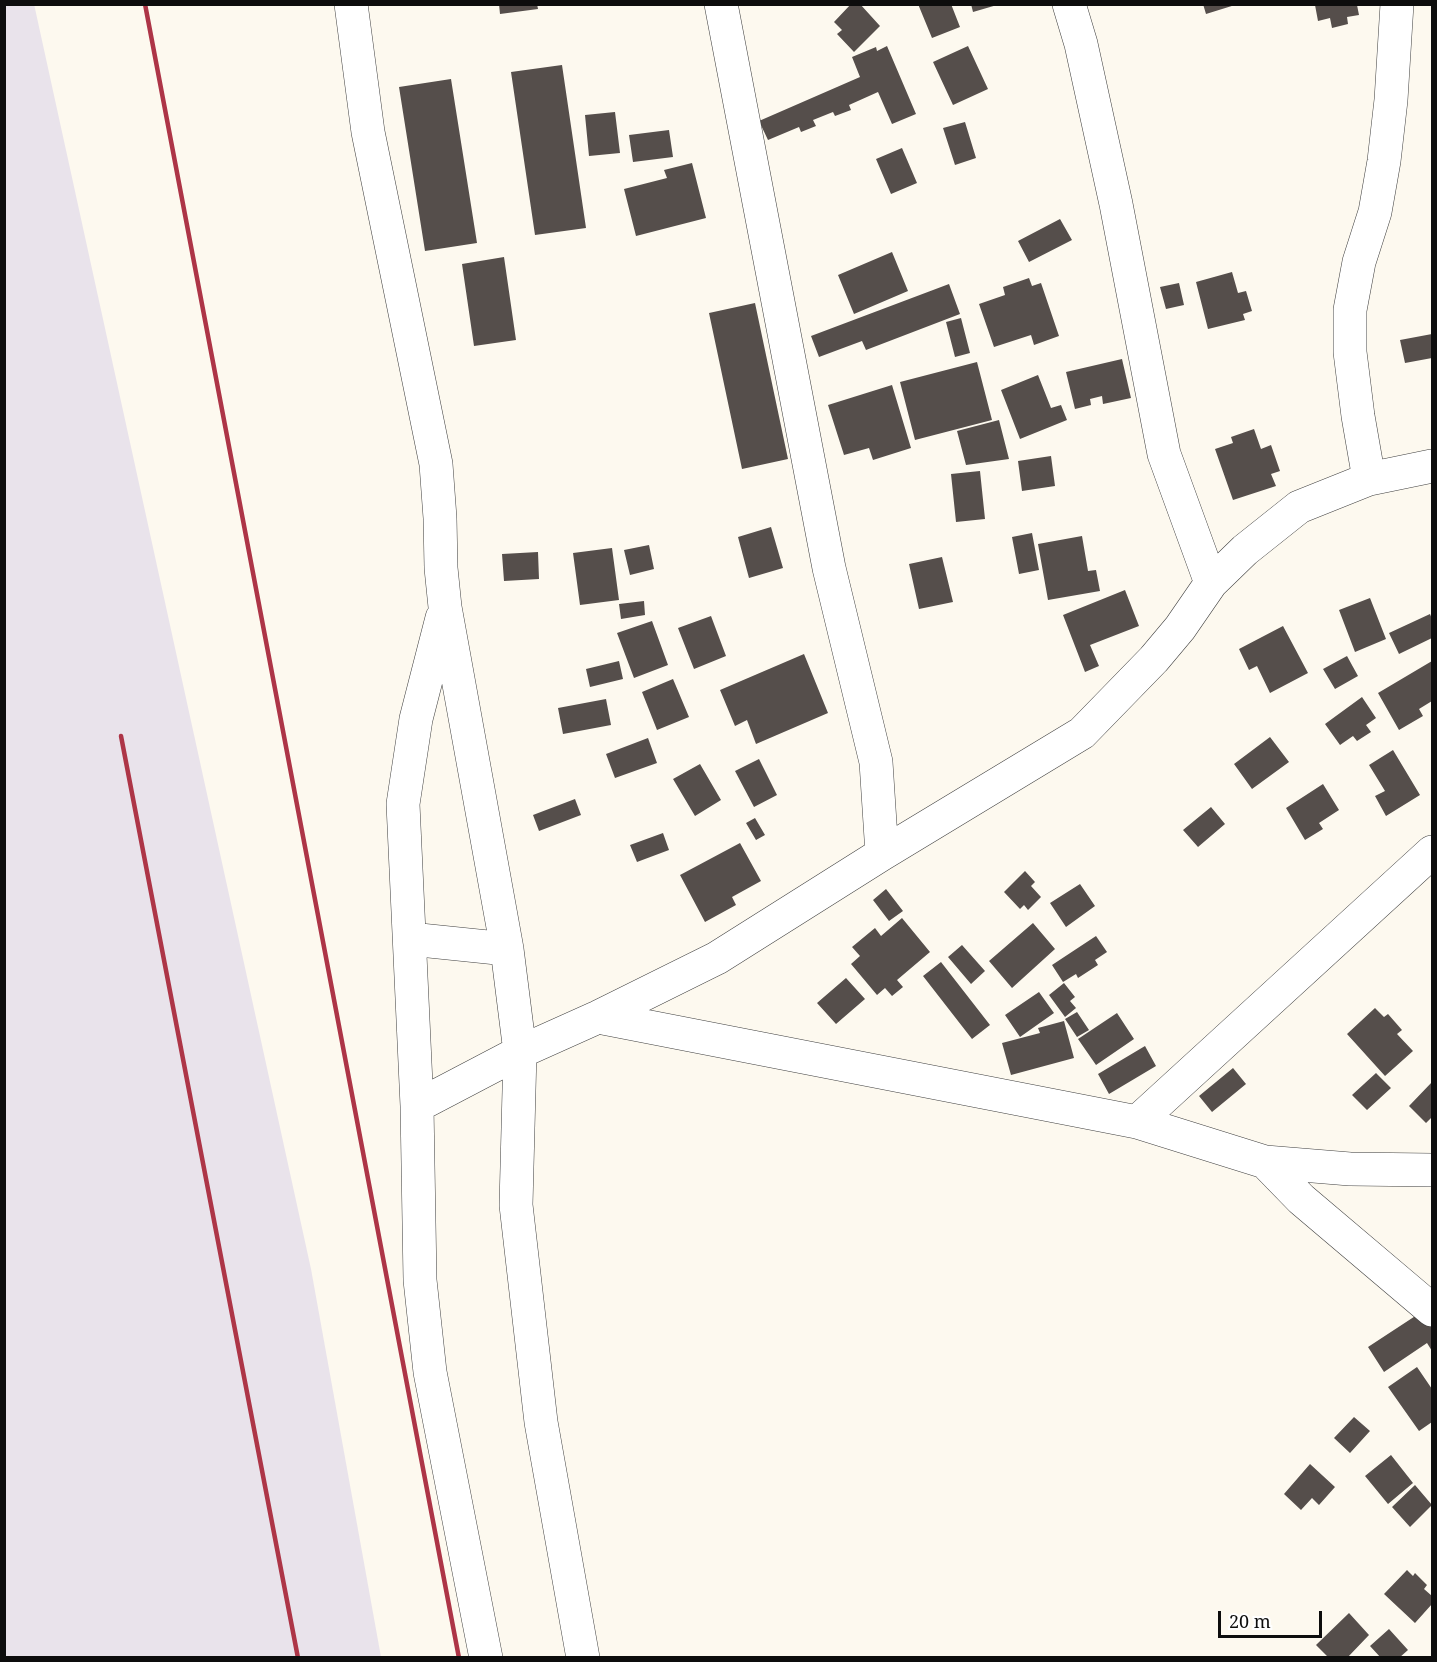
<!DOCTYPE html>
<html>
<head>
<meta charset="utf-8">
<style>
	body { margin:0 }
	#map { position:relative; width:1437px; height:1662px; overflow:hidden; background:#fdf9ef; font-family:"Noto Serif",serif }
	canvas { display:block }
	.frame { position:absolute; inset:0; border:6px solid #0d0d0d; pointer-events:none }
	.scale { position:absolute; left:1218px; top:1611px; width:104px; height:27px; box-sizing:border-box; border:3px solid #0d0d0d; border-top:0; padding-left:8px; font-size:18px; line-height:21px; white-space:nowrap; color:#0d0d0d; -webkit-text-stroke:4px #fff; paint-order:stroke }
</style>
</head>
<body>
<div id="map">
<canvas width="1437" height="1662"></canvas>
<div class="frame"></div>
<div class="scale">20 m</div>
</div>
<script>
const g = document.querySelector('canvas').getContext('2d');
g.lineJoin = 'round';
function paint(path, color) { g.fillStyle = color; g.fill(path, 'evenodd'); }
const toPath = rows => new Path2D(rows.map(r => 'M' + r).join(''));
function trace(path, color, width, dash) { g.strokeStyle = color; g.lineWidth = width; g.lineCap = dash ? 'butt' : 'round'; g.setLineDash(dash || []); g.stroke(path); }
paint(toPath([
	[34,4,311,1269,381,1657,5,1657,4,5]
]), '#e9e3eb');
paint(toPath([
	[499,4,537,4,538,9,500,14],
	[851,4,860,4,880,26,854,52,837,34,842,30,834,22],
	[918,4,951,4,960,27,932,38],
	[971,4,997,4,997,5,973,12],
	[1203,4,1234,4,1235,5,1206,14],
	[1315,5,1357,5,1359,15,1347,17,1348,24,1332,28,1330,18,1318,21],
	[887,46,916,114,892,124,878,92,849,105,851,110,835,116,833,112,813,120,816,126,801,132,799,127,768,140,759,121,860,77,852,57,876,47,877,51],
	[968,46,988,89,953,105,933,62],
	[562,65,586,228,535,235,511,72],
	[451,79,477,243,425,251,399,87],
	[615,112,620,153,589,156,585,115],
	[965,122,976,158,955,165,943,128],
	[669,130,673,157,633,162,629,135],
	[902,148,917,183,891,194,876,159],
	[692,163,706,218,636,236,624,189,667,178,664,170],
	[1060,219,1072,240,1029,262,1018,241],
	[892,252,908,291,854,314,838,275],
	[504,257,516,340,474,346,462,264],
	[1232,272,1238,293,1246,291,1252,311,1243,314,1245,320,1208,329,1196,282],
	[1029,278,1032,286,1041,283,1059,336,1034,345,1031,335,994,347,979,304,1005,295,1003,287],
	[1179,283,1184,305,1166,309,1160,287],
	[949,284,960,314,866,350,862,341,819,357,811,336],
	[755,303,788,459,742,469,709,313],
	[961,318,970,353,955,357,946,322],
	[1432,334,1432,358,1405,363,1400,340],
	[1122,359,1131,398,1103,404,1102,396,1090,399,1091,405,1075,409,1066,372],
	[977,362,992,420,915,440,900,382],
	[1038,375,1051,408,1061,405,1067,420,1020,439,1001,390],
	[892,385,911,448,873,460,869,448,844,455,828,405],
	[999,420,1009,459,966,465,957,431],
	[1254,429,1261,449,1271,445,1280,471,1271,474,1276,486,1233,500,1215,449,1233,443,1231,437],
	[1051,456,1055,486,1022,491,1018,461],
	[980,471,985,519,956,522,951,474],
	[771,527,783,568,749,578,738,537],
	[1032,533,1039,570,1019,574,1012,537],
	[1082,536,1088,571,1096,570,1100,591,1048,600,1038,544],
	[649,545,654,569,630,575,624,550],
	[612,548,619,600,580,605,573,553],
	[538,552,539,579,504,581,502,554],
	[942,557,953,602,919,609,909,564],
	[1125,590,1139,626,1090,645,1099,666,1085,672,1063,615],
	[1370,598,1386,639,1355,652,1339,610],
	[644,601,645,615,621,619,619,604],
	[1430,614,1432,619,1432,638,1399,654,1389,633],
	[711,616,726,656,694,669,678,628],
	[652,621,668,665,634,678,617,633],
	[1283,626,1308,673,1270,693,1257,666,1249,670,1239,649],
	[804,654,828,713,756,744,747,720,735,726,720,690],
	[1347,656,1358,676,1335,689,1323,669],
	[619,661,623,679,590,687,586,669],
	[1432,661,1432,701,1419,709,1423,716,1399,730,1378,693],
	[673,679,689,717,657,730,642,692],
	[1362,697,1376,718,1366,725,1371,732,1357,741,1353,736,1340,745,1325,724],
	[606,699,611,725,563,734,558,708],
	[1270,737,1289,762,1252,789,1234,764],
	[648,738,657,763,615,778,606,754],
	[1393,750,1420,795,1386,816,1375,796,1385,791,1369,765],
	[759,759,777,795,754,807,735,771],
	[700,764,721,800,695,816,673,779],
	[1323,784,1339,810,1319,823,1323,829,1305,840,1286,808],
	[575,799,581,815,539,831,533,815],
	[1211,807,1225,824,1198,847,1183,830],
	[755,818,765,835,756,840,746,823],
	[663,833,669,850,637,862,630,845],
	[740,843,761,881,732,897,736,905,705,922,680,875],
	[1025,871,1035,882,1031,886,1041,897,1028,910,1024,905,1020,909,1004,892],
	[1080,884,1095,906,1066,927,1050,903],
	[886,889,903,911,889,921,873,900],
	[902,918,930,952,897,980,903,987,892,996,885,988,877,995,851,964,860,956,852,947,875,928,881,936],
	[1033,923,1055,949,1012,988,989,961],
	[1096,936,1107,952,1095,960,1098,965,1078,978,1076,974,1063,982,1052,965],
	[962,945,985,971,971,984,948,957],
	[941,962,990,1025,972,1039,923,976],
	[846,978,865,999,836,1024,817,1003],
	[1064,983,1075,997,1070,1001,1076,1008,1065,1017,1049,995],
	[1039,992,1054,1013,1020,1037,1005,1015],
	[1375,1008,1384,1017,1388,1014,1402,1030,1397,1034,1413,1051,1385,1076,1347,1034],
	[1077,1012,1089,1030,1077,1037,1065,1019],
	[1117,1013,1134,1039,1096,1065,1078,1039],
	[1064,1021,1074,1058,1011,1075,1002,1043,1040,1033,1038,1028],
	[1145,1046,1156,1066,1109,1094,1098,1074],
	[1233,1068,1246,1084,1212,1112,1199,1096],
	[1376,1073,1391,1088,1367,1110,1352,1095],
	[1432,1082,1432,1117,1426,1123,1409,1106],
	[1426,1309,1432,1319,1432,1351,1427,1343,1384,1372,1368,1347],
	[1417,1367,1432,1389,1432,1422,1419,1431,1388,1387],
	[1354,1417,1370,1431,1350,1453,1334,1438],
	[1391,1455,1413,1483,1388,1504,1365,1476],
	[1310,1464,1335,1487,1319,1505,1312,1498,1301,1510,1284,1494],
	[1415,1485,1432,1505,1410,1527,1392,1507],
	[1407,1570,1413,1576,1415,1573,1427,1585,1424,1589,1432,1596,1432,1604,1415,1623,1384,1594],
	[1349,1613,1369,1635,1347,1658,1329,1658,1316,1645],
	[1389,1629,1408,1650,1399,1658,1381,1658,1370,1646]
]), '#554e4b');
const minor = toPath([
	[351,4,368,132,436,464,440,518,441,568,445,607,507,949,520,1052,516,1205,541,1422,583,1658],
	[721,4,829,568,876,762,882,854],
	[1069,4,1081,44,1116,204,1164,454,1211,583],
	[1369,479,1358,416,1350,352,1350,310,1359,262,1375,212,1384,161,1391,100,1397,4],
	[442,618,416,719,403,804,417,1106,420,1280,430,1372,486,1658],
	[410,939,507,949],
	[598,1017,1137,1122,1265,1162,1350,1169,1432,1170],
	[417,1106,520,1052,598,1017,717,958,882,854,1082,733,1154,659,1180,628,1211,583,1245,550,1299,507,1369,479,1432,466],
	[1137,1122,1432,852],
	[1265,1162,1301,1199,1432,1310]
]);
trace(minor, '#404040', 34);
trace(minor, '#fff', 33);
trace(toPath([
	[145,4,459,1658],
	[121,736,298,1658]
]), '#ad3547', 4.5);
</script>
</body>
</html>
